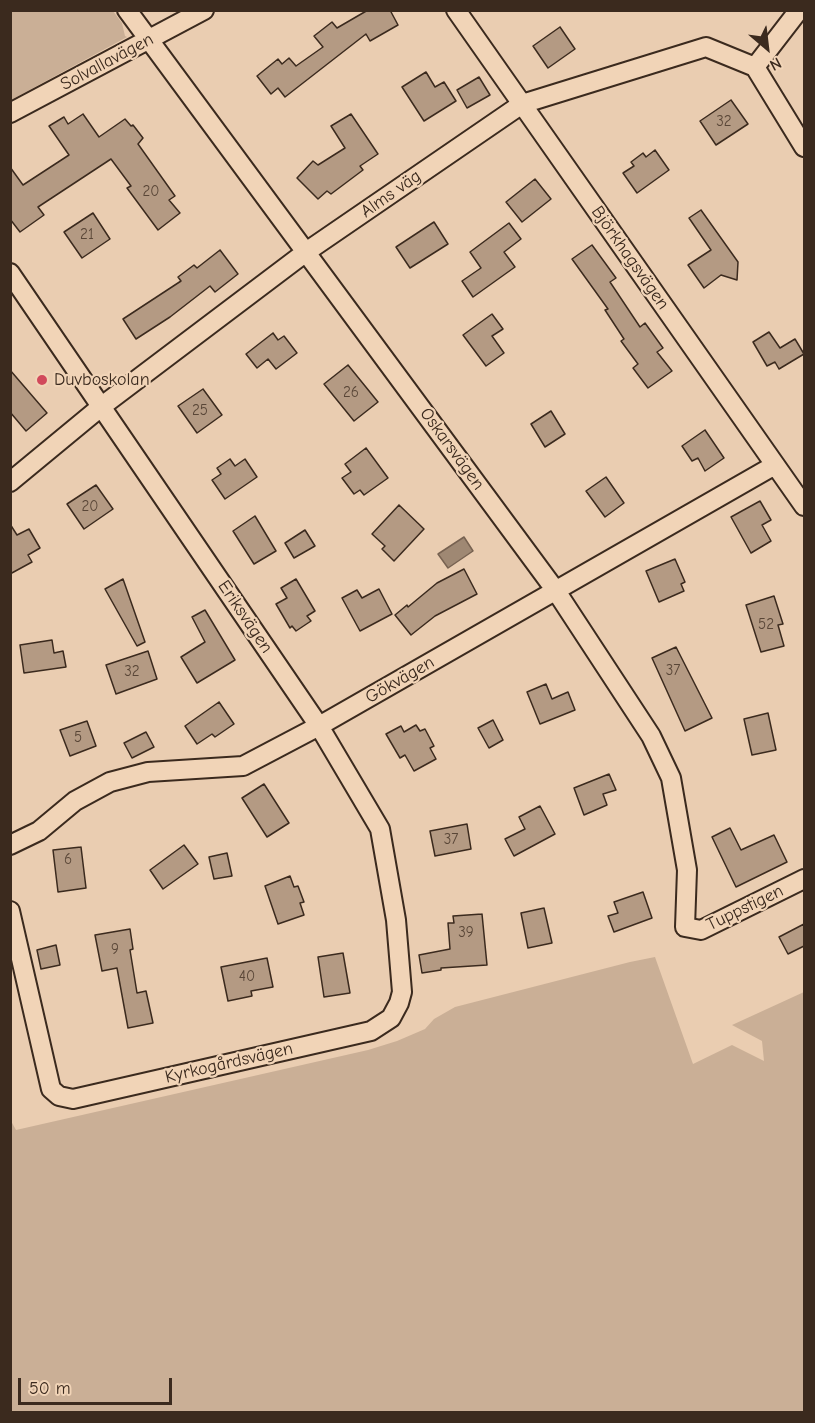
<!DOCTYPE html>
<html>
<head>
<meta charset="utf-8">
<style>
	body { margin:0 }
	#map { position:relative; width:815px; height:1423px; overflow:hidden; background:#eacdb1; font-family:"Comic Neue",sans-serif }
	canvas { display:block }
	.frame { position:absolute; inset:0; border:12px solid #3b2a1e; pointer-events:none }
	.north { position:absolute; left:737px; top:18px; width:60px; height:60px; -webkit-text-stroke:4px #f1d4b7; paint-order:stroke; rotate:152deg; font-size:16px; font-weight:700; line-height:24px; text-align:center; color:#3b2a1e }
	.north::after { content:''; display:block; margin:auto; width:21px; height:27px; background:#3b2a1e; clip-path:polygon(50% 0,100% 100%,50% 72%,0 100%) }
	.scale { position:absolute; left:18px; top:1378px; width:154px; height:27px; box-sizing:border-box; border:3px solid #3b2a1e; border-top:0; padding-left:8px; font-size:18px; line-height:21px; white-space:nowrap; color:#3b2a1e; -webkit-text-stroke:4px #f1d4b7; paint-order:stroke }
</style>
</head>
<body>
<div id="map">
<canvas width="815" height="1423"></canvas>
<div class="frame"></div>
<div class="north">N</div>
<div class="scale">50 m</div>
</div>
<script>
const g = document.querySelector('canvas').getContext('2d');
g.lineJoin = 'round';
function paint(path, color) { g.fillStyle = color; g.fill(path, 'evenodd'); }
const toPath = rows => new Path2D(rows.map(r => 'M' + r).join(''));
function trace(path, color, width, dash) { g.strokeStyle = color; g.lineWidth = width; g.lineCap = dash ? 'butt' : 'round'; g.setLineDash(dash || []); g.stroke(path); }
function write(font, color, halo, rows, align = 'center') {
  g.font = font + ' "Comic Neue",sans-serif'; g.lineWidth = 4.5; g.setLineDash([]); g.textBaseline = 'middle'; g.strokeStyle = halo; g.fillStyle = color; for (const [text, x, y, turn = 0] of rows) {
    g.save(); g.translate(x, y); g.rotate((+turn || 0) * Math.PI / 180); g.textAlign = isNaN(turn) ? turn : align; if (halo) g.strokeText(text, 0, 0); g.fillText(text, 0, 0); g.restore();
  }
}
paint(toPath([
	[11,10,113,11,122,23,125,36,127,37,11,100],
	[655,957,693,1064,732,1045,764,1061,762,1041,732,1025,804,992,804,1412,11,1412,11,1121,16,1130,368,1050,397,1041,425,1029,434,1019,455,1007,630,962]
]), '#caaf96');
const water = toPath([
	[464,537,473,551,448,568,438,554,464,537]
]);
paint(water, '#9f8873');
trace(water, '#776251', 1.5);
const building = toPath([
	[368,10,390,10,398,25,370,41,366,34,285,97,278,88,271,94,257,76,278,59,282,64,289,58,296,66,323,47,314,36,332,22,337,28,368,10],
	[560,27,575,49,548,68,533,46,560,27],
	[426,72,435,87,444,82,456,101,424,121,402,87,426,72],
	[479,77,490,95,467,108,457,90,479,77],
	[731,100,748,124,716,145,700,121,731,100],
	[83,114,99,137,125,119,131,126,133,125,143,138,138,144,175,196,169,200,180,213,158,230,127,188,131,186,111,159,38,207,44,215,20,232,10,219,10,167,23,185,69,155,49,126,64,117,68,124,83,114],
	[351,114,378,154,360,166,363,170,331,194,327,191,318,199,297,178,313,161,318,165,345,148,331,126,351,114],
	[655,150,669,170,637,193,623,173,634,166,631,162,643,153,646,157,655,150],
	[535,179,551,199,522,222,506,202,535,179],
	[701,210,738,262,737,280,721,275,704,288,688,265,711,250,689,218,701,210],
	[93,213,110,239,82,258,64,232,93,213],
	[434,222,448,244,410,268,396,247,434,222],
	[509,223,521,239,504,252,515,267,473,297,462,281,481,268,470,252,509,223],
	[592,245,616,278,610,282,640,327,645,323,663,348,657,352,672,371,648,388,633,368,638,364,621,341,624,339,605,310,608,309,572,259,592,245],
	[220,250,238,274,215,292,210,286,170,317,136,339,123,319,181,281,178,277,194,265,197,268,220,250],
	[492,314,503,329,492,336,504,353,486,366,463,335,492,314],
	[769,332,780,348,795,339,804,354,779,369,775,362,767,366,753,342,769,332],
	[273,333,278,340,284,336,297,353,276,369,268,359,257,368,246,354,273,333],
	[348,365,378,402,354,421,324,384,348,365],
	[10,370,47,413,26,431,10,412,10,370],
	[203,389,222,415,197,433,178,406,203,389],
	[551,411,565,434,545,447,531,424,551,411],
	[705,430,724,458,705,471,698,458,692,461,682,446,705,430],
	[366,448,388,478,364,495,360,490,354,494,342,478,351,472,345,464,366,448],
	[230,459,235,466,245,459,257,477,225,499,212,480,221,474,217,468,230,459],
	[606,477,624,503,605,517,586,491,606,477],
	[96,485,113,509,84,529,67,504,96,485],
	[760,501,771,520,762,525,771,541,751,553,731,517,760,501],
	[399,505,424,529,394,561,382,549,385,546,372,534,399,505],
	[255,516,276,551,254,564,233,531,255,516],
	[10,524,17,535,29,529,40,548,28,555,32,562,10,574,10,524],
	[305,530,315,546,294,558,285,543,305,530],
	[675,559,685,582,681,584,684,591,659,602,646,571,675,559],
	[464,569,477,594,435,616,411,635,395,615,407,605,408,607,437,583,464,569],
	[123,579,145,642,137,646,105,589,123,579],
	[296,579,315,611,307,616,311,621,296,631,292,626,290,628,276,604,287,598,281,588,296,579],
	[379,589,392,614,360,631,342,598,357,590,362,598,379,589],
	[774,596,783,624,778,625,784,646,761,652,746,605,774,596],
	[205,610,235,660,197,683,181,657,205,642,192,617,205,610],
	[52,640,54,653,63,651,66,667,24,673,20,645,52,640],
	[676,647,712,718,685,731,652,658,676,647],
	[148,651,157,679,116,694,106,665,148,651],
	[546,684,552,699,568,692,575,710,540,724,527,692,546,684],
	[219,702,234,724,215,737,212,734,197,744,185,726,219,702],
	[768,713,776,750,752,755,744,719,768,713],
	[493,720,503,740,489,748,478,728,493,720],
	[87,721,96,746,70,756,60,730,87,721],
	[416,725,420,731,425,729,434,746,430,748,436,759,414,771,405,755,400,758,386,734,401,726,404,732,416,725],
	[146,732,154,747,132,758,124,743,146,732],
	[609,774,616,790,603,794,607,805,584,815,574,788,609,774],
	[264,784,289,823,267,837,242,798,264,784],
	[540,806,555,834,514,856,505,839,525,829,519,817,540,806],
	[467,824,471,849,435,856,430,831,467,824],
	[730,828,741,850,774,835,787,862,736,887,712,837,730,828],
	[184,845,198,864,163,889,150,870,184,845],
	[81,847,86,888,58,892,53,850,81,847],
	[227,853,232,876,214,879,209,857,227,853],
	[290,876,294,887,298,886,304,902,300,903,304,915,278,924,265,886,290,876],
	[643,892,652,918,614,932,608,916,618,913,614,902,643,892],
	[544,908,552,943,528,948,521,913,544,908],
	[482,914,487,965,441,968,441,970,422,973,419,955,450,949,448,923,454,923,453,916,482,914],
	[804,924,804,946,788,954,779,937,804,924],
	[130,929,133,949,130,950,137,993,146,991,153,1023,128,1028,117,968,102,971,95,935,130,929],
	[56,945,60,965,41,969,37,950,56,945],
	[343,953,350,993,324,997,318,957,343,953],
	[267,958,273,987,251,991,252,996,228,1001,221,967,267,958]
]);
paint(building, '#b49a83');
trace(building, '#3b2a1e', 1.5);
const minor = toPath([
	[127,10,556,591,651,736,671,778,687,870,685,927,701,930,804,879],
	[456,10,804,506],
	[755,67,804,147],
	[10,113,204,10],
	[10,273,319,726,380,829,396,920,402,992,399,1003,391,1018,371,1031,73,1099,59,1096,51,1089,10,911],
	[10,482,102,406,306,252,522,104,706,47,755,67,799,10],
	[10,845,39,831,75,801,110,782,148,772,243,766,319,726,775,465]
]);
trace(minor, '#3b2a1e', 22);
trace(minor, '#f1d4b7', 18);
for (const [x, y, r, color] of [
	[42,380,6,"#d1495b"]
]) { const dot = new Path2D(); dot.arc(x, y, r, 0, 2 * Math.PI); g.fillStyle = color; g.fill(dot); trace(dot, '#f1d4b7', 2); }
write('15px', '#594637', null, [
	["32",724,122],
	["20",151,192],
	["21",87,235],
	["26",351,393],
	["25",200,411],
	["20",90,507],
	["52",766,625],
	["37",673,671],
	["32",132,672],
	["5",78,738],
	["37",451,840],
	["6",68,860],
	["39",466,933],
	["9",115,950],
	["40",247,977]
]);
write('18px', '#3b2a1e', '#f1d4b7', [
	["Solvallavägen",107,62,-28],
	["Alms väg",391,194,-35],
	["Björkhagsvägen",630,258,55],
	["Oskarsvägen",452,449,54],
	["Eriksvägen",245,617,56],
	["Gökvägen",400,680,-30],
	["Tuppstigen",745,908,-26],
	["Kyrkogårdsvägen",229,1063,-13]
]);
write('18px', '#3b2a1e', '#f1d4b7', [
	["Duvboskolan",54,380]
], 'left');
</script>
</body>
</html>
